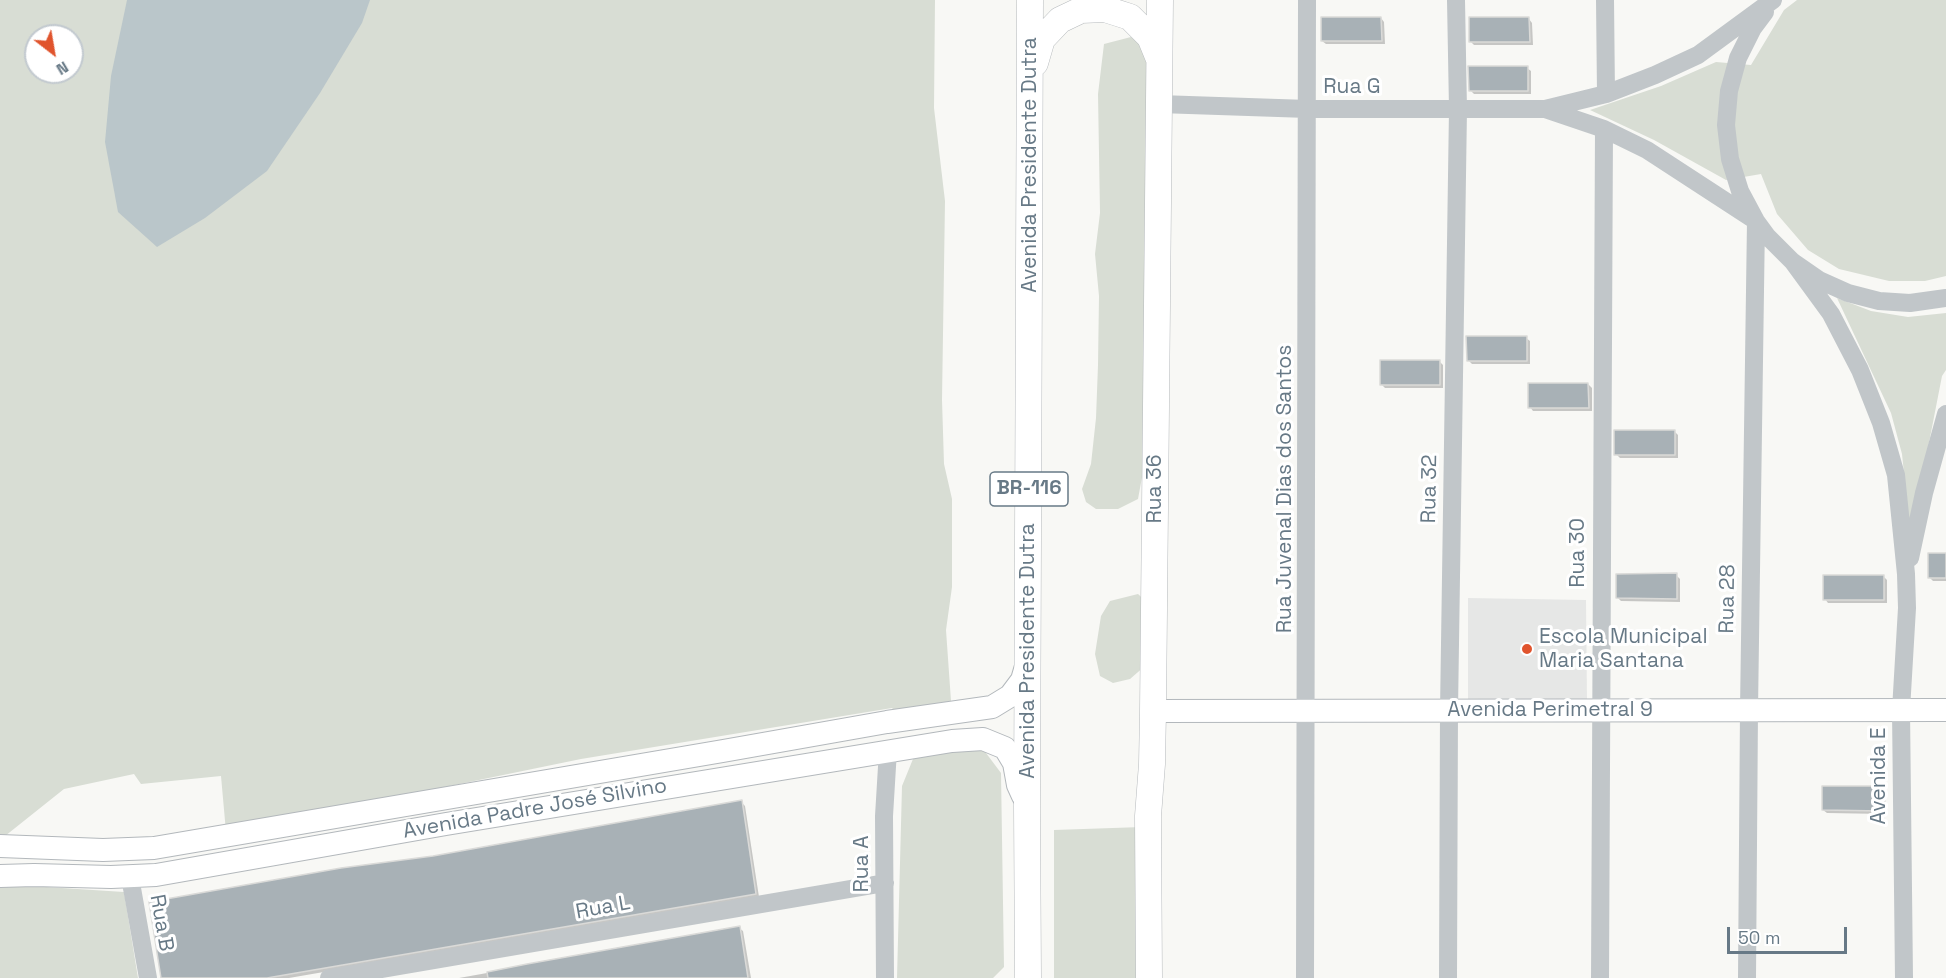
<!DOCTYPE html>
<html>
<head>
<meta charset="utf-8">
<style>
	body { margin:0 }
	#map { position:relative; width:1946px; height:978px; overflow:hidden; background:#f8f8f5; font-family:"Space Grotesk",sans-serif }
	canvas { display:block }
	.north { position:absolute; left:24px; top:24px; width:60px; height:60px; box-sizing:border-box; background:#fff; border:2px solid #c2c9cf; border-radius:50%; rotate:149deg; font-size:16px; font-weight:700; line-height:24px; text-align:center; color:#677986 }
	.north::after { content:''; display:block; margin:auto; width:21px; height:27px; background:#e0542d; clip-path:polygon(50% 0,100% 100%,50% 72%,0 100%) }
	.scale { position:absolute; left:1727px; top:927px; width:120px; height:27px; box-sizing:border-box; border:3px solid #677986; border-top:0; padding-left:8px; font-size:18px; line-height:21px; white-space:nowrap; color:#677986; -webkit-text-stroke:4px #fff; paint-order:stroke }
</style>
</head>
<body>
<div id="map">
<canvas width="1946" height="978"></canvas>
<div class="north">N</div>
<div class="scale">50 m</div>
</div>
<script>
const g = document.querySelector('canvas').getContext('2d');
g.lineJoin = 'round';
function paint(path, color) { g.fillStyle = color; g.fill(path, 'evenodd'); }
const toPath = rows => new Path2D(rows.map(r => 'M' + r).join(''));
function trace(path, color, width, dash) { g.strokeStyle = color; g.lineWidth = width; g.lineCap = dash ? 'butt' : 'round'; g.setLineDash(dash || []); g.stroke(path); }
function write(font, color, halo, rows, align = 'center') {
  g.font = font + ' "Space Grotesk",sans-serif'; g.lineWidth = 6; g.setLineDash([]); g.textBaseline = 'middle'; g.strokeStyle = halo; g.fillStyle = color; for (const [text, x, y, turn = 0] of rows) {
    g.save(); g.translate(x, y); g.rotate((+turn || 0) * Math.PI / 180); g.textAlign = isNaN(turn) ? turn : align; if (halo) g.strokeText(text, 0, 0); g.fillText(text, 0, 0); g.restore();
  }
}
paint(toPath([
	[1468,598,1586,600,1587,700,1468,699]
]), '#e6e7e6');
paint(toPath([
	[0,0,935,0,934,108,945,201,942,400,944,464,952,499,952,587,946,630,951,701,943,710,902,720,892,708,581,759,226,832,221,776,141,784,134,774,64,789,0,840],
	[36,36,72,36,72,72,36,72],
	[1797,0,1946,0,1946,276,1925,281,1889,281,1839,269,1808,250,1777,214,1761,174,1726,180,1654,140,1590,110,1661,86,1716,62,1751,65,1784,10],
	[1131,37,1147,48,1153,417,1138,499,1118,509,1096,509,1086,502,1082,489,1091,464,1096,418,1098,365,1099,296,1095,254,1100,213,1098,94,1104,44],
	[1837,298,1871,311,1908,317,1946,313,1946,370,1942,376,1926,458,1909,521,1902,454,1891,413],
	[1138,594,1150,605,1153,659,1130,679,1113,683,1100,676,1095,654,1101,616,1110,601],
	[980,745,1001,773,1004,967,993,978,897,978,902,786,913,759],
	[1142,827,1142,978,1054,978,1054,830],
	[0,884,124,892,138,978,0,978]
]), '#d8ddd4');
paint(toPath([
	[127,0,370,0,362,23,320,93,267,171,205,218,157,247,118,212,105,142,111,76]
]), '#bac6ca');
paint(toPath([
	[1381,18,1384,22,1385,44,1326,44,1322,41],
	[1529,19,1532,23,1533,45,1474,45,1470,41],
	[1527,68,1531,71,1531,94,1474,94,1470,90],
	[1526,338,1530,341,1530,364,1472,364,1468,360],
	[1439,361,1443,365,1443,388,1385,388,1381,384],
	[1588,384,1592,388,1592,411,1533,411,1530,407],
	[1674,431,1678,435,1678,458,1620,458,1616,454],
	[1946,555,1946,581,1933,581,1929,577],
	[1676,575,1680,579,1680,602,1621,601,1618,598],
	[1883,576,1887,580,1887,603,1828,603,1825,599],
	[1881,787,1885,791,1886,814,1827,813,1823,810],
	[741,802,745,806,759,897,289,978,163,978,434,858],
	[739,928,743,931,751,978,459,978]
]), '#0003');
const building = toPath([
	[1321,17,1381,17,1382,41,1321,41,1321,17],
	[1469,17,1529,17,1530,42,1469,42,1469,17],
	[1468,66,1528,66,1528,91,1469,91,1468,66],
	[1466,336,1527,336,1527,361,1467,361,1466,336],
	[1380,360,1440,360,1440,385,1380,385,1380,360],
	[1528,383,1588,383,1589,408,1528,408,1528,383],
	[1614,430,1675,430,1675,455,1614,455,1614,430],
	[1928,553,1946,553,1946,578,1928,578,1928,553],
	[1677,573,1677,599,1616,598,1616,574,1677,573],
	[1823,575,1884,575,1884,600,1823,600,1823,575],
	[1822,786,1882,786,1882,811,1822,810,1822,786],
	[742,800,756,894,267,978,161,978,149,902,341,868,433,856,742,800],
	[740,926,748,978,488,978,487,972,527,964,740,926]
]);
paint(building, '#a8b1b6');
trace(building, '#dadad8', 1.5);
const major = toPath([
	[1153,711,1946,710],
	[0,846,103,850,154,848,723,751,887,722,992,707,1010,696,1022,680,1027,663],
	[0,876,34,875,111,877,156,875,446,824,952,741,983,739,1005,748,1014,763,1018,785,1023,796]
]);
const highway = toPath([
	[1035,63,1042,39,1060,20,1081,10,1105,9,1130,17,1150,37,1159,59],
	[1028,978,1027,806,1030,0],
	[1149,978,1148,816,1152,764,1153,711,1160,0]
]);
trace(major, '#b3b8bc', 24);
trace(highway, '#b5b9bc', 27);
trace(toPath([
	[1605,0,1606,94],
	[1765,12,1753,28,1738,58,1729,91,1726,125,1730,159,1740,191,1756,221,1767,236,1793,262,1819,280,1848,293,1879,301,1910,303,1946,298],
	[1159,104,1308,109,1545,109,1606,94,1655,75,1698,55,1773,0],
	[1545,109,1604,129,1647,150,1756,221,1749,710,1747,978],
	[1793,262,1831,314,1860,370,1881,423,1896,475,1906,574,1907,608,1901,710,1904,978],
	[1910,558,1924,493,1946,414],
	[130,877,148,978],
	[329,978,885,883],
	[885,978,884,816,888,750],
	[1305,978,1307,0],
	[1448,978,1449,710,1458,109,1456,0],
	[1600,978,1604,129]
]), '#c1c6c9', 18);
trace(major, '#fff', 22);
trace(highway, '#fff', 26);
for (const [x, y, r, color] of [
	[1527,649,6,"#e0542d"]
]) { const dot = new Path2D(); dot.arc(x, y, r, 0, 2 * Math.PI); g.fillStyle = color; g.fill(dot); trace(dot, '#fff', 2); }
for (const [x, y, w] of [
	[1029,489,78]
]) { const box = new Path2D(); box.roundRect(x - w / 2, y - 17, w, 34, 4.5); g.fillStyle = '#fff'; g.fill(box); trace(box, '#677986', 1.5); }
write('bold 20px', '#677986', null, [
	["BR-116",1029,489]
]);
write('21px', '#677986', '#fff', [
	["Rua G",1352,87],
	["Avenida Presidente Dutra",1030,165,-90],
	["Rua 36",1155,489,-90],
	["Rua Juvenal Dias dos Santos",1285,489,-90],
	["Rua 32",1430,489,-89],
	["Rua 30",1578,553,-90],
	["Rua 28",1728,599,-89],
	["Avenida Presidente Dutra",1028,651,-90],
	["Avenida Perimetral 9",1550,710],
	["Avenida E",1879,776,-90],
	["Avenida Padre José Silvino",535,809,-10],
	["Rua A",862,864,-90],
	["Rua L",603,908,-10],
	["Rua B",161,923,80]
]);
write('21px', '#677986', '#fff', [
	["Escola Municipal",1539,637],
	["Maria Santana",1539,661]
], 'left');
</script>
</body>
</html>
